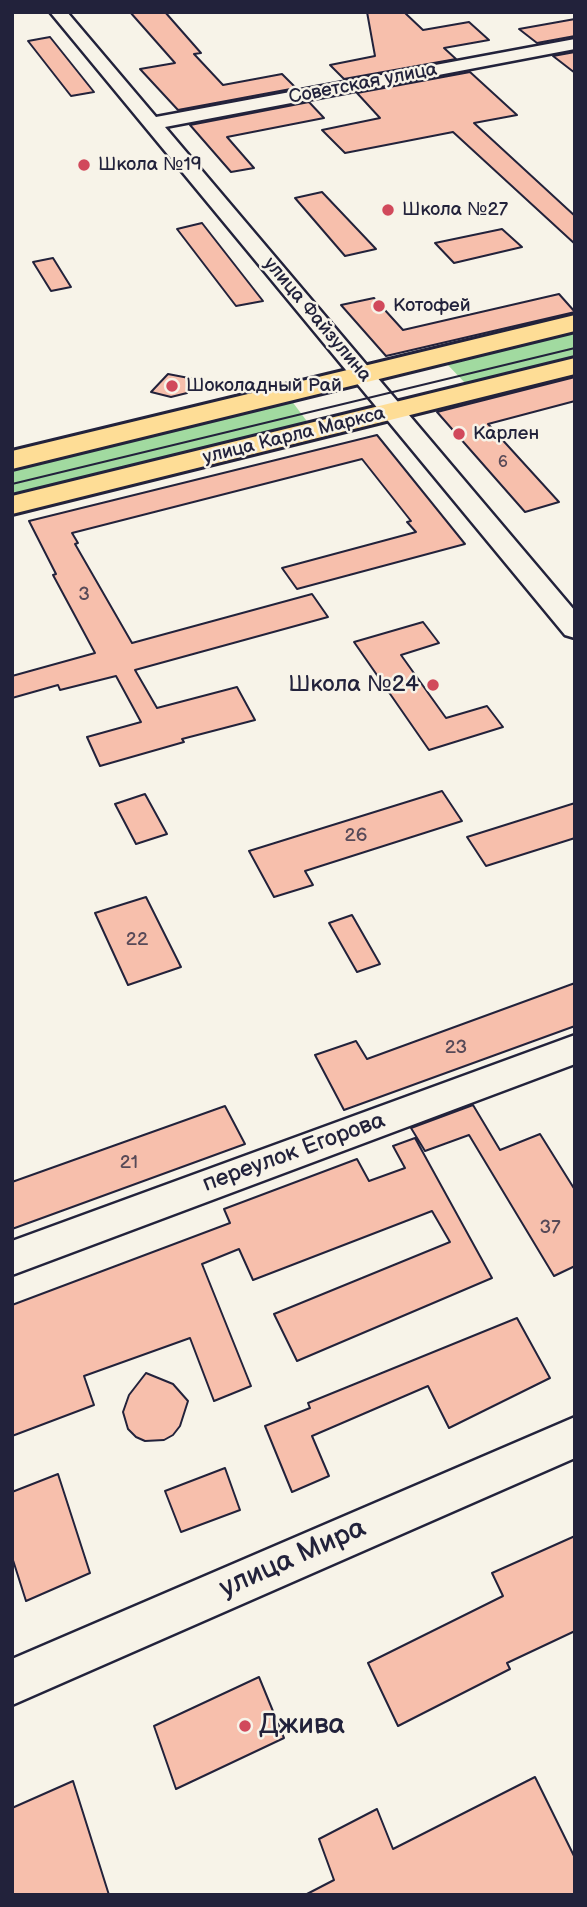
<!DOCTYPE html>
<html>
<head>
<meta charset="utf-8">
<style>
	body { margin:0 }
	#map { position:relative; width:587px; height:1907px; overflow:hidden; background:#f7f3e8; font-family:"Balsamiq Sans",sans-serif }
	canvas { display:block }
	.frame { position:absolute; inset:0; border:14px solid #22223b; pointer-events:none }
</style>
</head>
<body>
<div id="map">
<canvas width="587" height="1907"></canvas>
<div class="frame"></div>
</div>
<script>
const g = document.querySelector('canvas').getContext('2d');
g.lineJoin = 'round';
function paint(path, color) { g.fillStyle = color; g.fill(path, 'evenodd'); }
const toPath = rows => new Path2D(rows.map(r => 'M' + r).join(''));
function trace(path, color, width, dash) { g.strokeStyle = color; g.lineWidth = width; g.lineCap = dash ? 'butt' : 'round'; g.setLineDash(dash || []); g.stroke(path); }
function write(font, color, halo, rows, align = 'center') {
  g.font = font + ' "Balsamiq Sans",sans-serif'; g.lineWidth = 5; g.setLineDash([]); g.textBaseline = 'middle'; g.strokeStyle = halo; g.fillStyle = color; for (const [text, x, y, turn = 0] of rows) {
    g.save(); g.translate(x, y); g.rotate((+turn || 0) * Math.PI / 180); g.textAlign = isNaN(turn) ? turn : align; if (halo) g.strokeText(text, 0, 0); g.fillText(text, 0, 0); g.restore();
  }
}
paint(toPath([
	[575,331,575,358,467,385,446,363],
	[291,400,309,424,12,497,12,467]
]), '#a1daa0');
const building = toPath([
	[130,12,165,12,201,53,194,54,223,85,282,74,296,88,178,110,140,69,175,63,130,12],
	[367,12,404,12,423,30,469,22,489,40,444,48,456,59,344,79,330,65,375,56,367,12],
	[575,19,575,36,537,43,519,29,575,19],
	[50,37,94,92,71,96,28,41,50,37],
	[575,52,575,73,553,56,575,52],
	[470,72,517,115,474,123,575,216,575,244,453,132,345,153,322,130,380,118,357,93,470,72],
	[309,102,324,118,227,137,254,168,231,172,190,125,309,102],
	[322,192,376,249,345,256,295,198,322,192],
	[202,223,263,301,236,306,177,229,202,223],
	[502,229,522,247,454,263,435,243,502,229],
	[53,258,71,287,51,291,33,262,53,258],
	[559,294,575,312,386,356,341,305,374,298,403,330,559,294],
	[168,374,194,379,187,393,171,397,151,392,168,374],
	[575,377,575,401,488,424,559,502,525,512,437,412,575,377],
	[377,435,465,544,297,589,282,568,416,532,407,522,411,521,362,459,72,533,78,543,75,544,132,643,312,594,328,617,135,670,157,708,237,687,255,720,182,739,184,742,100,766,87,737,141,722,116,676,60,690,58,685,12,698,12,676,95,653,53,575,56,574,29,521,377,435],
	[423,622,439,643,401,655,446,718,487,706,503,727,429,750,354,642,423,622],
	[442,791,462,821,305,871,313,885,274,897,249,851,442,791],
	[145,794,167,834,136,844,115,804,145,794],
	[575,803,575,838,486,866,467,837,575,803],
	[146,897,181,967,128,985,95,913,146,897],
	[352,915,380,964,357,972,329,923,352,915],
	[575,983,575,1026,344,1110,315,1055,356,1041,367,1059,575,983],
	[473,1105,500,1150,540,1134,575,1190,575,1266,554,1276,469,1135,425,1151,411,1128,473,1105],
	[225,1106,245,1144,12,1229,12,1182,225,1106],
	[415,1138,492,1278,297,1361,274,1314,450,1242,432,1211,253,1280,239,1249,202,1264,251,1386,214,1401,190,1338,84,1376,94,1405,12,1436,12,1305,230,1223,224,1209,357,1159,369,1181,405,1168,393,1146,415,1138],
	[517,1318,550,1378,449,1428,428,1386,312,1436,329,1476,292,1492,265,1426,310,1408,308,1403,517,1318],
	[146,1373,173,1384,188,1401,180,1426,173,1435,164,1440,145,1441,136,1437,128,1429,123,1412,129,1395,146,1373],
	[225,1468,240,1510,181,1532,165,1491,225,1468],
	[58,1474,90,1573,26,1601,12,1557,12,1492,58,1474],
	[575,1536,575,1631,507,1663,510,1669,398,1726,368,1663,503,1596,492,1573,575,1536],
	[259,1677,284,1738,176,1789,154,1726,259,1677],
	[535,1777,575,1858,575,1895,305,1895,334,1880,319,1839,377,1809,393,1849,535,1777],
	[73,1781,109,1895,12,1895,12,1808,73,1781]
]);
paint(building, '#f7bfac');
trace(building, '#22223b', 2);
const minor = toPath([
	[50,12,67,12,156,117,575,39,575,49,165,127,575,611,575,638,565,635,50,12],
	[575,1035,575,1064,12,1275,12,1241,575,1035],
	[575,1417,575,1458,12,1705,12,1659,575,1417]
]);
const major = toPath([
	[575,315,575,331,12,469,12,451,575,315],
	[575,358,575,374,12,514,12,496,575,358]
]);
trace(minor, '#22223b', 5);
trace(major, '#22223b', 6);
paint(minor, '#f7f3e8');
paint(major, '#fedd96');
trace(toPath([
	[12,484,575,348]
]), '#22223b', 2);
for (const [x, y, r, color] of [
	[84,165,7,"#d1495b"],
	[388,210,7,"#d1495b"],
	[379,306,7,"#d1495b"],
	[172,386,7,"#d1495b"],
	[459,434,7,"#d1495b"],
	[433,685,7,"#d1495b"],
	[245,1726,7,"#d1495b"]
]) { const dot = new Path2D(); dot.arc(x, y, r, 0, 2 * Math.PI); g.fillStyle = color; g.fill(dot); trace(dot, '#f7f3e8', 2.5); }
write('16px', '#574957', null, [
	["6",503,463]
]);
write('19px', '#22223b', '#f7f3e8', [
	["Советская улица",363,84,-11],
	["улица Файзулина",317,320,50],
	["улица Карла Маркса",294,436,-14]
]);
write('19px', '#22223b', '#f7f3e8', [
	["Школа №19",98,165],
	["Школа №27",402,210],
	["Котофей",393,306],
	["Шоколадный Рай",186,386],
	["Карлен",473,434]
], 'left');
write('19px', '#574957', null, [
	["3",84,595],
	["26",356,836],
	["22",137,940],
	["23",456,1048],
	["21",129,1163],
	["37",550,1228]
]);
write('23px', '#22223b', '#f7f3e8', [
	["Школа №24",419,685]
], 'right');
write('23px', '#22223b', '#f7f3e8', [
	["переулок Егорова",294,1153,-20]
]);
write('28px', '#22223b', '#f7f3e8', [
	["улица Мира",293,1559,-24]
]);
write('28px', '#22223b', '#f7f3e8', [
	["Джива",259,1726]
], 'left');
</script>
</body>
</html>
